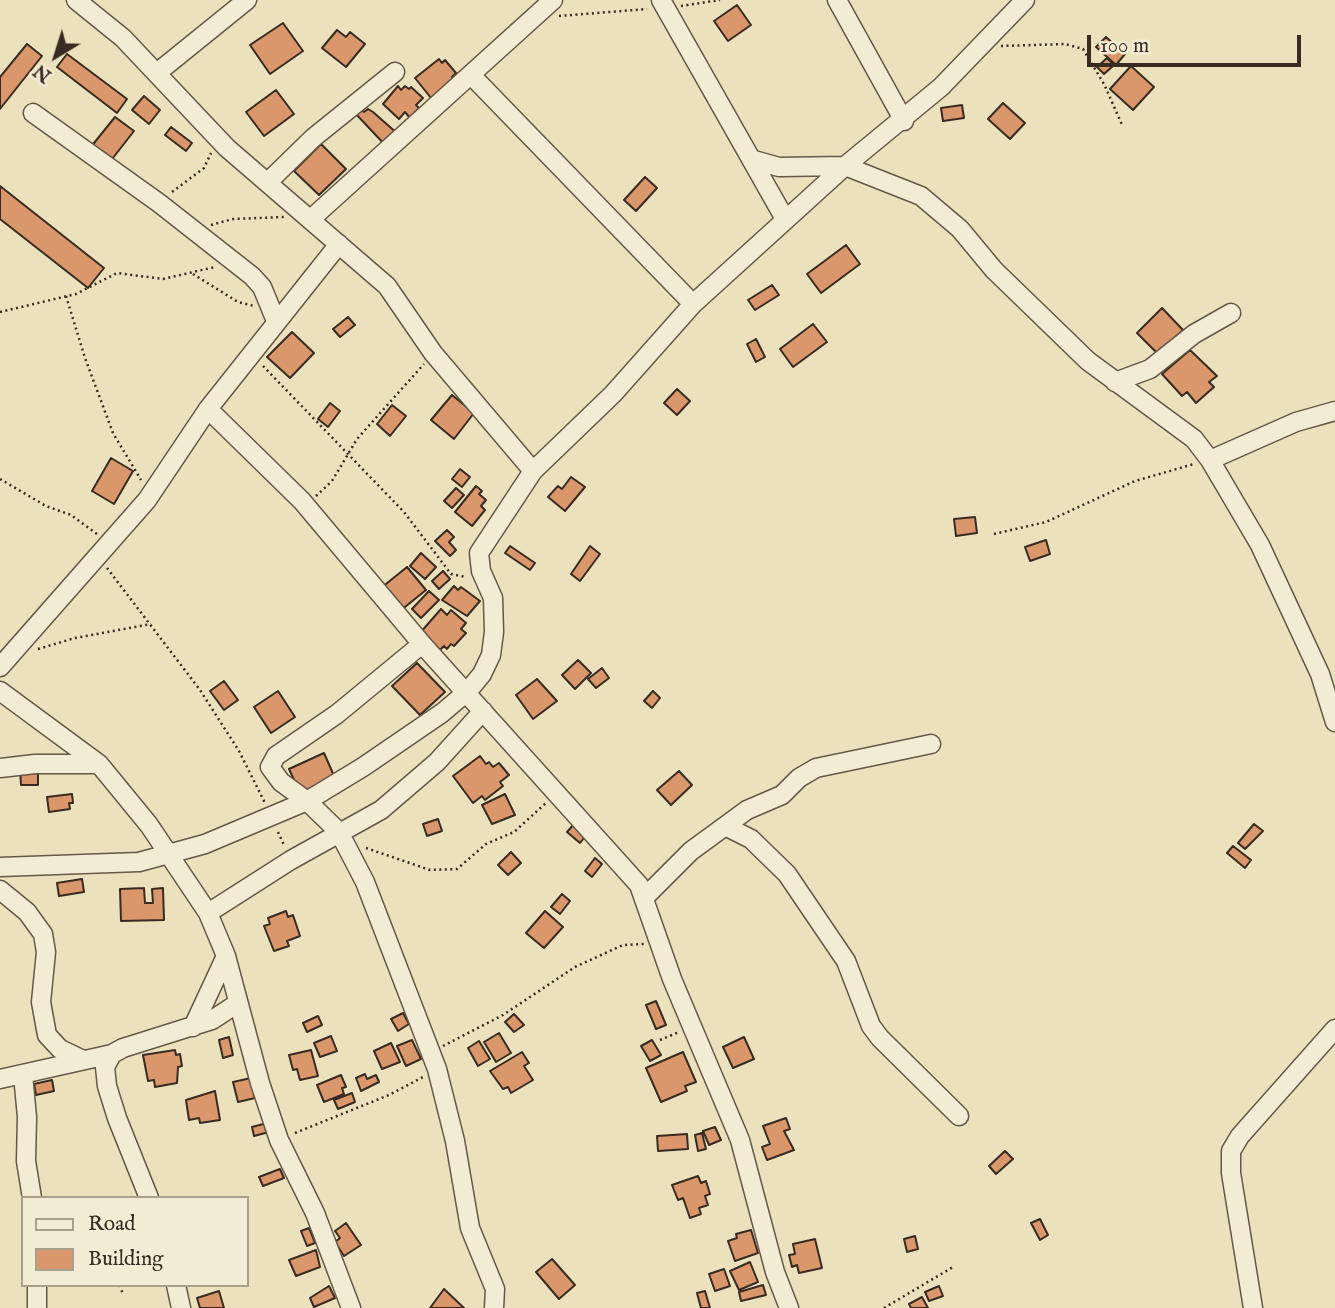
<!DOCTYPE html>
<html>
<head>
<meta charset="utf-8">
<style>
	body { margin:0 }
	#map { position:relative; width:1335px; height:1308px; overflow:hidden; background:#ece1bd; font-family:"IM FELL English",serif }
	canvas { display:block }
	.legend { position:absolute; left:21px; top:1196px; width:228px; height:91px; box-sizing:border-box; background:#f3ecd4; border:2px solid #a89f8c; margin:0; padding:9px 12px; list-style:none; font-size:21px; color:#382b21 }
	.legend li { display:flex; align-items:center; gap:14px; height:35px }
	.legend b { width:35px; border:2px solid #a89f8c }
	.north { position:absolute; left:21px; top:21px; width:70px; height:70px; -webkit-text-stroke:5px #f3ecd4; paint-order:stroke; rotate:218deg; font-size:19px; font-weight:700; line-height:28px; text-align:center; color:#382b21 }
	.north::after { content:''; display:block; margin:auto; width:24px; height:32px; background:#382b21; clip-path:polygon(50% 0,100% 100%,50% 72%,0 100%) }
	.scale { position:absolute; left:1087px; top:35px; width:214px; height:32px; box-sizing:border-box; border:4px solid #382b21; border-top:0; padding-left:9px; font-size:21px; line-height:24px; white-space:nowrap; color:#382b21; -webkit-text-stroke:5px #f3ecd4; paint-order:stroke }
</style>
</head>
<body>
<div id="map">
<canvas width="1335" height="1308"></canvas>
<ul class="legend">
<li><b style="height:9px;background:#f3ecd4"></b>Road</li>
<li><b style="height:19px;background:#da976c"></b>Building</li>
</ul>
<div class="north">N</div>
<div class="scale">100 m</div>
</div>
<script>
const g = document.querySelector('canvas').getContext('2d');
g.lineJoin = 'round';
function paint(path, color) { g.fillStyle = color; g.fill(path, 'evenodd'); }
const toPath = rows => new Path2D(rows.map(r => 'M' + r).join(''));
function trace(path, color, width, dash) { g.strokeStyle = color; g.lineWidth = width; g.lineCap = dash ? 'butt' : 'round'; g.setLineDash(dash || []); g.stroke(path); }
const building = toPath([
	[737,5,751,25,728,41,714,21,737,5],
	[283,23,303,51,270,74,250,45,283,23],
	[337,30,346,37,350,32,365,44,346,67,322,48,337,30],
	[1106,37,1125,54,1116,65,1096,47,1106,37],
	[27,44,42,56,0,109,0,77,27,44],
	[67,54,127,99,117,113,57,67,67,54],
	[1107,58,1114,65,1104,74,1097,67,1107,58],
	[439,59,442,63,445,60,456,73,452,77,455,82,431,98,415,78,439,59],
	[1131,66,1154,87,1133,110,1110,89,1131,66],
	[398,86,401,90,405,86,409,89,411,87,423,98,416,105,419,108,410,118,405,112,399,119,383,104,398,86],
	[276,90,294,114,264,136,246,112,276,90],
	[144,96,160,110,149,124,132,110,144,96],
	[1003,103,1025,123,1010,139,988,119,1003,103],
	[962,105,964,118,943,121,941,108,962,105],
	[360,108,364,112,368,109,373,112,399,135,387,147,355,113,360,108],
	[115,117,134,131,109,163,90,148,115,117],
	[171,127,192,143,186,151,165,135,171,127],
	[321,144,346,169,319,195,294,171,321,144],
	[645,177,657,188,636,211,624,200,645,177],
	[0,186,104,268,88,288,0,219,0,186],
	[846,245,860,264,821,293,807,274,846,245],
	[772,285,779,295,755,310,748,300,772,285],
	[1162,308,1183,330,1159,355,1137,333,1162,308],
	[348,317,355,325,340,337,333,329,348,317],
	[813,324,827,342,793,367,780,349,813,324],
	[292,332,314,353,290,378,267,357,292,332],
	[756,339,765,357,756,362,747,344,756,339],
	[1190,350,1217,376,1209,382,1214,387,1196,403,1187,392,1182,396,1162,374,1190,350],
	[677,389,690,401,677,415,664,403,677,389],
	[452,395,474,413,454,439,431,420,452,395],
	[330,403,340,411,328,427,318,419,330,403],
	[392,405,406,416,390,436,377,424,392,405],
	[111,458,133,471,114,504,92,491,111,458],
	[460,469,470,477,462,487,452,479,460,469],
	[571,477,585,487,565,511,548,497,558,486,562,489,571,477],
	[476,486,482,491,479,494,486,500,481,506,485,510,472,526,455,512,476,486],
	[456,488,464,495,452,508,444,501,456,488],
	[975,517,977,533,956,536,954,519,975,517],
	[447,530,454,537,449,542,456,550,450,556,435,541,447,530],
	[1046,540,1050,554,1030,561,1025,547,1046,540],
	[510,546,535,563,530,570,505,553,510,546],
	[590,546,600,554,580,581,571,574,590,546],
	[421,553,436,567,425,579,410,566,421,553],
	[407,567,426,590,400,611,381,588,407,567],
	[443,571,450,579,439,589,432,581,443,571],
	[454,586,458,590,461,587,480,601,467,616,442,600,454,586],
	[429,591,439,600,421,618,412,609,429,591],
	[441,609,447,615,451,610,466,623,461,629,466,633,454,646,451,644,447,649,444,646,440,650,420,633,441,609],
	[578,660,591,673,575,689,562,675,578,660],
	[417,663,445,692,420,715,392,686,417,663],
	[602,668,609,678,596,688,588,679,602,668],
	[537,679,557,701,533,719,516,695,537,679],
	[224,681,238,700,224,710,210,691,224,681],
	[278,691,295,717,271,733,254,707,278,691],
	[653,691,660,698,652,708,644,701,653,691],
	[324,753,335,778,300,793,289,769,324,753],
	[480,756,486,764,489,762,493,767,499,763,509,775,500,782,503,786,485,800,482,796,473,803,453,776,480,756],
	[38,767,38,785,21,785,20,768,38,767],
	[679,771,692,785,671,805,657,790,679,771],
	[72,794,73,803,69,803,70,809,49,812,47,797,72,794],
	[505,794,515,815,492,824,482,805,505,794],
	[438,819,442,831,427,836,423,824,438,819],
	[575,823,588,833,580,843,567,832,575,823],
	[1254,824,1263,831,1245,849,1238,843,1254,824],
	[1233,846,1251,860,1245,868,1227,853,1233,846],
	[511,852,521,863,508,875,498,865,511,852],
	[595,858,602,864,592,877,585,871,595,858],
	[82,879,84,892,59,896,57,883,82,879],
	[144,888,145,903,153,903,152,889,163,888,164,920,121,921,120,889,144,888],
	[562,894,570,901,560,914,551,907,562,894],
	[286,911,288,917,293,915,300,936,287,941,289,946,274,951,264,926,270,924,268,918,286,911],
	[545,911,563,927,544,948,526,933,545,911],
	[656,1001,666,1025,656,1029,646,1005,656,1001],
	[403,1013,409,1024,398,1031,391,1019,403,1013],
	[514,1014,524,1025,514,1032,505,1022,514,1014],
	[318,1016,322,1025,307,1032,303,1023,318,1016],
	[499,1033,511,1053,496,1062,484,1042,499,1033],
	[331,1036,337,1051,320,1057,314,1043,331,1036],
	[229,1037,233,1055,223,1058,219,1040,229,1037],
	[744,1037,754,1059,733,1068,723,1047,744,1037],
	[412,1040,421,1059,406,1066,397,1046,412,1040],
	[652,1040,661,1055,650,1061,641,1046,652,1040],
	[479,1041,490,1059,478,1066,468,1048,479,1041],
	[391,1043,400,1062,382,1069,374,1051,391,1043],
	[175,1050,176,1055,180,1054,182,1066,178,1067,177,1083,155,1087,154,1080,148,1081,143,1055,175,1050],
	[311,1050,318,1076,300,1080,297,1069,293,1070,289,1055,311,1050],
	[522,1052,529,1063,524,1066,533,1080,511,1093,508,1087,503,1089,490,1071,522,1052],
	[683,1052,696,1082,685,1086,687,1091,661,1102,646,1068,683,1052],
	[365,1074,367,1079,376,1075,379,1082,361,1091,356,1078,365,1074],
	[341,1075,346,1087,342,1088,344,1094,324,1102,317,1085,341,1075],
	[251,1078,255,1098,238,1102,233,1082,251,1078],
	[52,1080,54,1091,36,1095,34,1084,52,1080],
	[215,1091,220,1120,200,1123,199,1118,189,1120,186,1100,215,1091],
	[352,1093,355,1102,338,1109,334,1100,352,1093],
	[786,1118,790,1129,784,1131,794,1150,767,1160,762,1147,770,1144,763,1126,786,1118],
	[267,1123,269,1132,254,1136,252,1127,267,1123],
	[715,1127,721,1140,709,1145,703,1131,715,1127],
	[702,1133,706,1149,698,1151,695,1135,702,1133],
	[687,1134,688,1149,658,1151,657,1136,687,1134],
	[1005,1151,1013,1159,996,1174,989,1166,1005,1151],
	[280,1169,284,1178,263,1186,259,1177,280,1169],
	[698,1176,701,1183,706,1181,710,1194,705,1196,708,1205,699,1208,701,1214,690,1218,683,1198,678,1200,672,1185,698,1176],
	[1040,1219,1048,1235,1040,1240,1031,1223,1040,1219],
	[346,1223,361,1245,344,1256,335,1242,340,1238,335,1231,346,1223],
	[309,1228,315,1243,307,1246,301,1231,309,1228],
	[751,1230,758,1253,735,1261,728,1241,737,1238,736,1234,751,1230],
	[915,1236,918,1249,907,1252,904,1239,915,1236],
	[815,1239,822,1268,799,1273,797,1265,792,1267,789,1255,795,1254,793,1244,815,1239],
	[316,1250,320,1267,296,1276,289,1260,316,1250],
	[552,1259,575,1285,559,1299,536,1272,552,1259],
	[750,1262,758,1282,739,1290,730,1271,750,1262],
	[724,1269,730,1286,715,1291,709,1274,724,1269],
	[763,1285,766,1295,741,1301,739,1292,763,1285],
	[329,1286,335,1298,314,1307,310,1298,329,1286],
	[939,1286,943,1296,929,1301,925,1292,939,1286],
	[444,1289,464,1308,430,1308,444,1289],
	[219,1291,224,1308,200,1308,197,1298,219,1291],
	[705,1291,710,1308,701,1308,697,1293,705,1291],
	[922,1297,928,1308,911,1308,909,1304,922,1297]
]);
paint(building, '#da976c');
trace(building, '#382b21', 2);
const minor = toPath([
	[76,0,123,38,227,148,387,286,433,353,533,471],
	[661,0,785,219],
	[837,0,904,121],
	[158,72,247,0],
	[472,76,693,304],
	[33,113,159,203,252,276,262,287,276,321],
	[754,160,779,167,845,166,921,196,960,229,994,270,1088,361,1194,439,1210,460,1260,545,1320,674,1335,722],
	[268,182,313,138,395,72],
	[312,218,553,0],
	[1115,382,1150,369,1194,334,1231,313],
	[208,409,302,501,422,644,639,885,672,979,740,1140,775,1272,789,1308],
	[1210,460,1296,422,1335,411],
	[422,644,337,714,276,756,270,767,281,782,307,801,339,832,365,882,437,1069,455,1141,470,1228,495,1289,494,1308],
	[0,667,147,500,208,409,339,244],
	[0,691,99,764,149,825,208,913,226,956,260,1083,279,1140,315,1213,351,1308],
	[0,768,35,764,99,764],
	[725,826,751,839,787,874,846,961,871,1026,880,1038,959,1116],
	[0,867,139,862,205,844,307,801,363,767,442,713,468,691,482,674,491,655,494,632,493,598,481,571,479,553,533,471,613,394,693,304,845,166,941,87,1025,0],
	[0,890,27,912,43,934,46,952,41,1002,47,1035,60,1049,81,1059],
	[645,897,691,851,747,810,782,795,799,778,816,768,931,744],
	[208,913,291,860,381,810,437,762,483,711],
	[193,1027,226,956],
	[23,1075,27,1117,26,1161,32,1198],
	[0,1079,112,1054],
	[149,1198,117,1118,107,1086,105,1067,112,1054,123,1048,212,1020,238,1003],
	[37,1285,37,1308],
	[176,1285,181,1308],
	[1253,1308,1231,1173,1231,1151,1240,1136,1335,1029]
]);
trace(minor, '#655848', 21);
trace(toPath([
	[681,6,720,0],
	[559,16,647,9],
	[1001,46,1065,44,1083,49,1104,84,1123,127],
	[172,192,204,168,211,153],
	[211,225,233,219,284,217],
	[193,274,238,302,254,306],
	[66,296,85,358,113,433,141,480],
	[0,312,76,294,117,273,163,279,215,267],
	[263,366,404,512,451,574,466,577],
	[0,479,46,506,71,515,97,534],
	[316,496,332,481,357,439,424,364],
	[994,534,1046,522,1135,481,1194,464],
	[107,568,200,690,239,751,265,803],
	[38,649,75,638,151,624],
	[278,832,284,845],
	[366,848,430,870,457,869,486,844,514,832,546,803],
	[660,1040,679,1032],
	[443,1046,503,1015,575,967,623,945,644,944],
	[295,1133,389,1095,423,1077],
	[120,1285,123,1295],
	[884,1308,953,1267]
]), '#382b21', 2.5, [2, 3.5]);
trace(minor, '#f3ecd4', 18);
</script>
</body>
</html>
